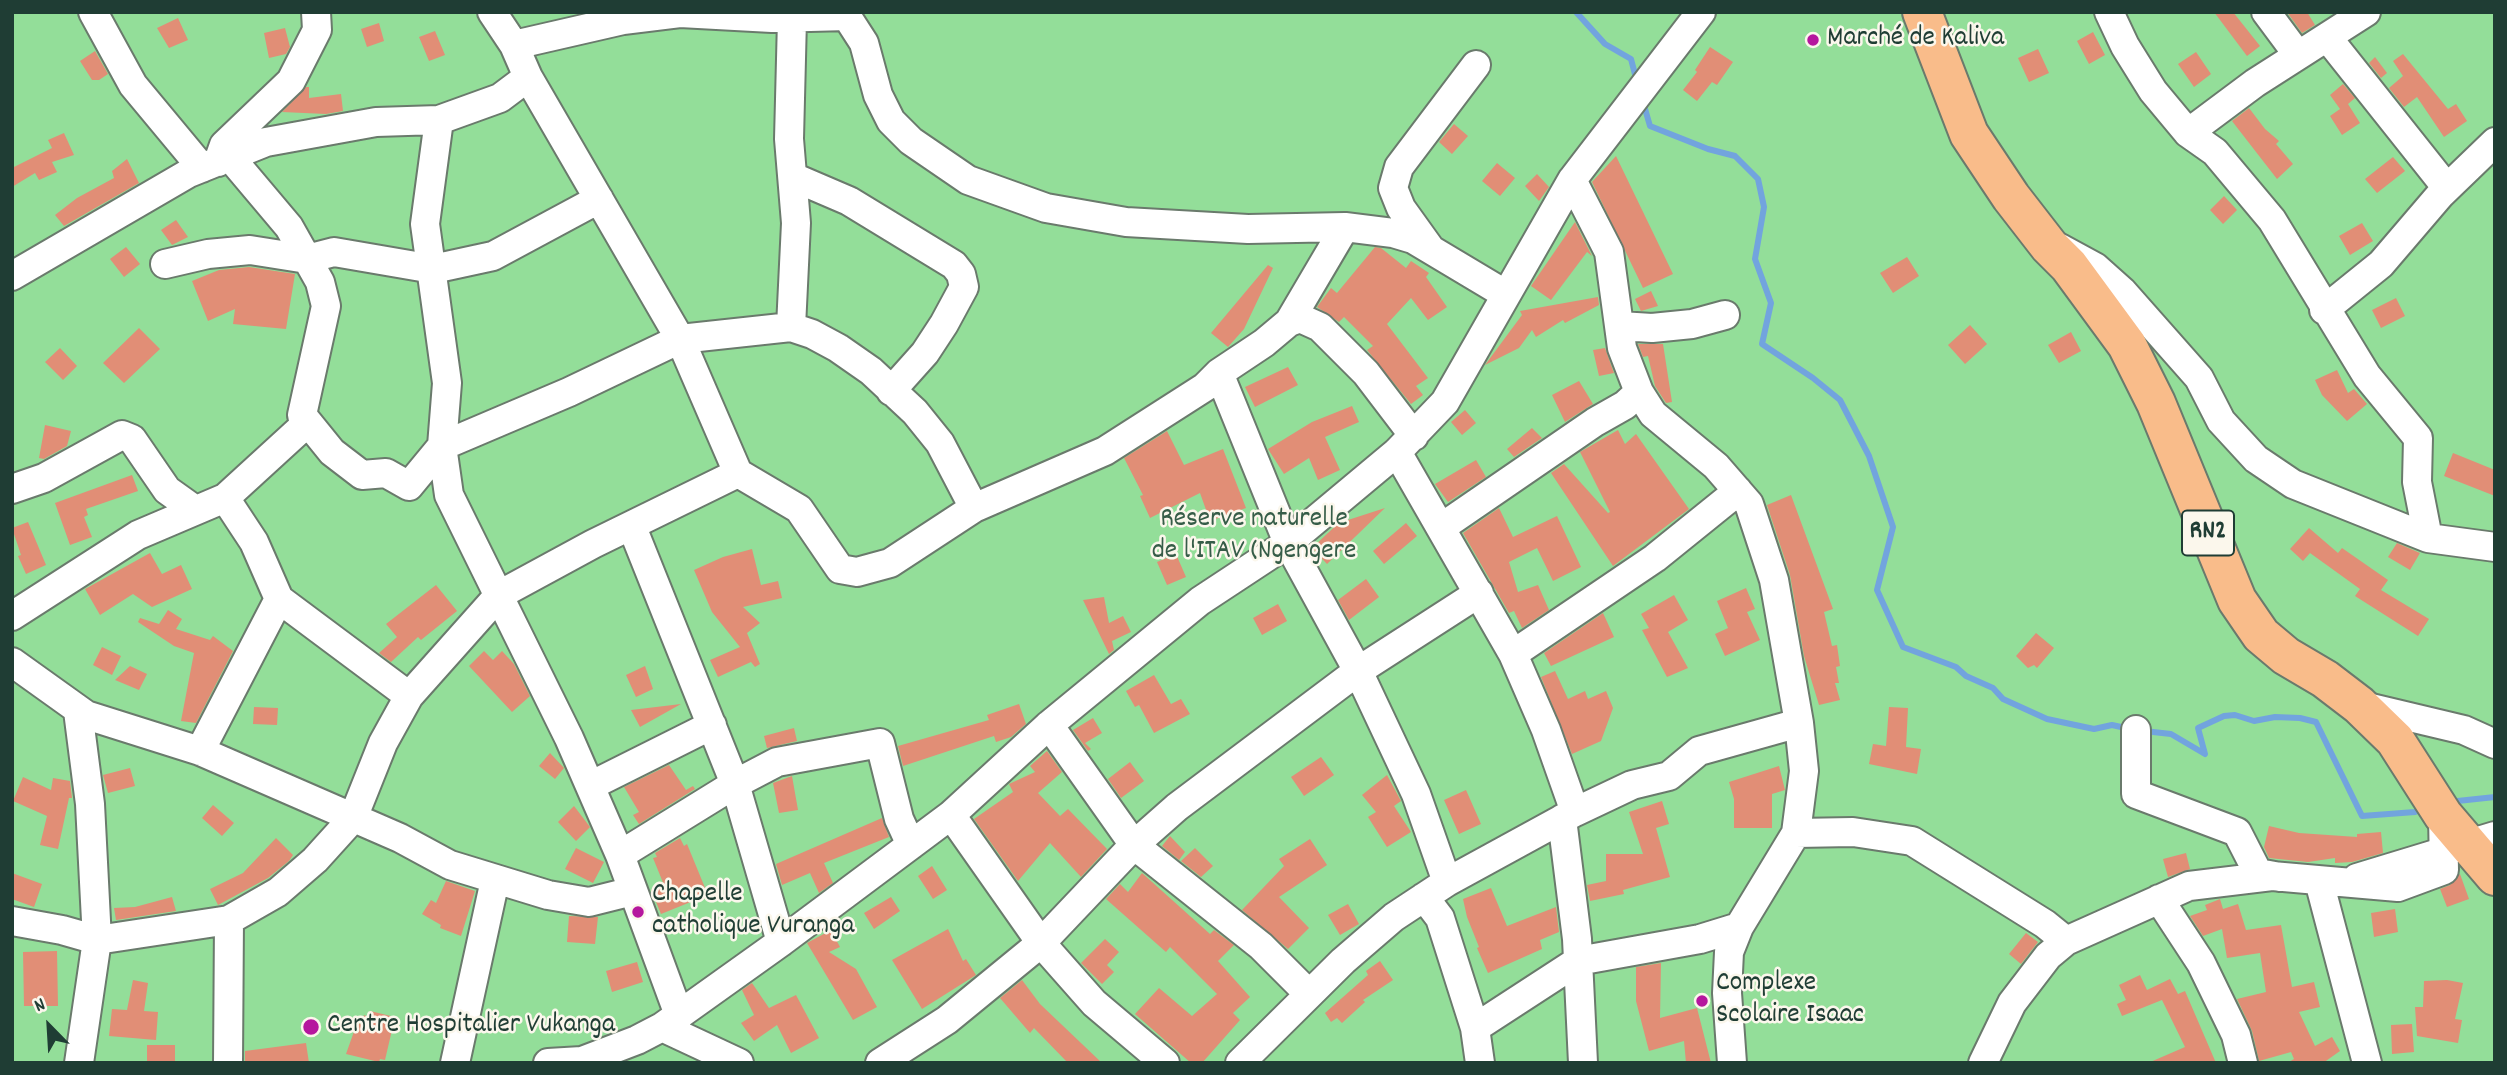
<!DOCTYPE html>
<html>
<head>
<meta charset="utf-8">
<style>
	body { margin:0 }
	#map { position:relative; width:2507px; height:1075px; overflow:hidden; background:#f6ebd5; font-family:Dekko,sans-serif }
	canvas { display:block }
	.frame { position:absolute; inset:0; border:14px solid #1f3d34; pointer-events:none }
	.north { position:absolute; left:14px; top:991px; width:70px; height:70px; -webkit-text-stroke:5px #fbf7ec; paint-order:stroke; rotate:336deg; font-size:19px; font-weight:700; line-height:28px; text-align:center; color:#1f3d34 }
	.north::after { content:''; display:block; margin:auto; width:24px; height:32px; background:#1f3d34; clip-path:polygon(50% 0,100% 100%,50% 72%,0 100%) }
</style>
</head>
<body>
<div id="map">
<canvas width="2507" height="1075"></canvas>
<div class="frame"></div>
<div class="north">N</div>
</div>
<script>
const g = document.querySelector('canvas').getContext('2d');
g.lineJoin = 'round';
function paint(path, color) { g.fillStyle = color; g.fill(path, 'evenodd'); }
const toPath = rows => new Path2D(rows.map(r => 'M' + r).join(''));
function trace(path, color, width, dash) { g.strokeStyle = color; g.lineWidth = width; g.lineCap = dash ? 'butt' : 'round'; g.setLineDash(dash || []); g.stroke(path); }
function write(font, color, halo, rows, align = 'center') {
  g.font = font + ' Dekko,sans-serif'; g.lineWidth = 5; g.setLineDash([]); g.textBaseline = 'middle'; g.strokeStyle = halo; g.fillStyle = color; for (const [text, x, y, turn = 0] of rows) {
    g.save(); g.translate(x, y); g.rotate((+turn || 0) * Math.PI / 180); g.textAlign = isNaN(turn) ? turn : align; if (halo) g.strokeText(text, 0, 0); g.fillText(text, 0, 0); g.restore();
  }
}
paint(toPath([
	[12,12,2495,12,2495,1063,12,1063]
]), '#93de99');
trace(toPath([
	[1576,12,1605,44,1631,59,1637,82],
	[1643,102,1650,126,1708,149,1735,156,1758,179,1764,207,1755,259,1771,303,1762,344,1813,378,1840,400,1869,456,1893,527,1877,590,1903,647,1956,667,1966,676,1993,688,2003,699,2047,719,2094,729,2112,725,2130,729],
	[2144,731,2171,734,2205,754,2198,728,2224,716,2235,715,2254,721,2275,717,2300,718,2316,722,2362,816,2415,812,2425,808],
	[2448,802,2495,797]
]), '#72a4de', 6);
paint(toPath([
	[2214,12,2233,12,2260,46,2247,56],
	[2287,12,2307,12,2315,25,2302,33],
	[178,18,188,40,169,48,157,28],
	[379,23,384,41,367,47,361,29],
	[285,28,290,47,286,54,269,58,264,33],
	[435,31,445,55,429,61,419,37],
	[2093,32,2105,55,2089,64,2077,41],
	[1710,47,1733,62,1717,85,1712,82,1697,101,1683,90,1697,72,1695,70],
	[2038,49,2049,73,2029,82,2018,58],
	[95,51,108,74,99,80,92,80,80,61],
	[2196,52,2211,74,2194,87,2178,64],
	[2403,54,2448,109,2456,104,2467,121,2444,137,2417,97,2404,107,2389,88,2403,76,2393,61],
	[2375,57,2387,73,2381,78,2369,63],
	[2343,84,2355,98,2348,104,2360,123,2342,135,2330,116,2340,109,2330,95],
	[306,87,309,87,309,98,341,94,343,111,326,114,282,112],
	[2249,108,2265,129,2279,141,2276,144,2293,164,2277,179,2232,121],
	[1454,124,1468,136,1452,154,1439,142],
	[64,133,74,155,52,162,57,172,39,180,35,173,12,187,12,168,52,148,48,140],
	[1616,156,1673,274,1643,288,1592,182],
	[2393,157,2405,171,2377,193,2365,179],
	[127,159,139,183,64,226,55,215,77,198,114,178,112,171],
	[1497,163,1515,178,1500,196,1482,181],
	[1537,174,1549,187,1539,201,1525,186],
	[2224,196,2237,210,2223,224,2210,210],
	[176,220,188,237,172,245,161,230],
	[1575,222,1592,256,1587,252,1551,300,1531,286],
	[2362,223,2373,241,2350,255,2339,236],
	[126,247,140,264,124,277,110,259],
	[1375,247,1381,248,1406,268,1411,261,1429,273,1426,277,1447,307,1428,320,1411,298,1387,324,1428,378,1416,386,1423,395,1411,404,1367,350,1373,346,1344,317,1339,322,1317,307,1331,288,1337,293],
	[1907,257,1919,276,1893,293,1880,273],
	[1268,265,1273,268,1244,329,1228,347,1211,333],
	[249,267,295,274,286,329,233,324,235,309,208,321,192,281,219,270],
	[1651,291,1658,306,1641,311,1635,299],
	[1598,297,1599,305,1565,323,1563,320,1536,337,1532,330,1519,348,1485,365,1522,315,1520,311],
	[2396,298,2405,316,2381,328,2372,310],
	[1970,325,1987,344,1965,364,1948,345],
	[139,328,160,349,124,383,103,363],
	[2071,332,2081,351,2059,363,2048,345],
	[1638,344,1663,344,1672,402,1666,403,1655,386,1648,356,1643,357],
	[60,348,77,366,63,380,45,362],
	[1605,348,1614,373,1599,376,1593,350],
	[1288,367,1298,385,1255,407,1245,387],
	[2337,370,2348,393,2354,389,2367,404,2347,421,2322,395,2315,380],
	[1579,381,1593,404,1565,422,1552,395],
	[1352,406,1359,422,1325,437,1340,470,1318,480,1309,458,1284,474,1268,449,1312,422],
	[1465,410,1476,423,1462,435,1451,422],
	[45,425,71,431,67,446,44,459,39,458],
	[1532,428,1542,438,1514,457,1507,449],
	[1618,430,1625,444,1636,434,1689,509,1613,566,1551,473,1564,464,1608,513,1610,512,1580,452],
	[1167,431,1184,465,1223,449,1246,508,1210,521,1200,493,1150,518,1140,496,1143,495,1124,458],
	[2453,453,2495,470,2495,496,2444,476],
	[1476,460,1486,477,1448,502,1435,484],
	[132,475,138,491,86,509,88,515,84,517,92,537,70,545,55,503],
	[1791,495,1833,609,1824,612,1832,646,1837,645,1840,666,1836,667,1839,683,1835,683,1840,700,1819,705,1804,656,1790,575,1767,505],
	[1385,508,1327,564,1312,548,1345,517,1348,520],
	[1499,508,1513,537,1557,516,1581,567,1553,581,1537,548,1509,562,1518,592,1538,585,1549,610,1522,628,1514,611,1509,613,1463,533],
	[28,522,46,565,26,574,18,556,21,555,12,528],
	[1406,523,1417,536,1384,564,1373,551],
	[2309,528,2338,553,2342,548,2388,580,2381,590,2429,619,2418,636,2355,596,2360,589,2310,553,2303,561,2290,549],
	[2397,543,2420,553,2410,570,2388,557],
	[752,549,761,585,778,581,782,598,743,607,760,623,747,633,760,664,755,667,751,662,718,677,710,660,740,647,712,612,694,570,723,557],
	[150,553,162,574,181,565,192,589,152,607,133,594,100,615,85,589],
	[1176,554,1186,577,1167,585,1157,562],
	[1366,579,1379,597,1349,620,1338,600],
	[436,585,457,611,421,640,418,637,391,662,379,653,397,637,386,624],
	[1746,588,1755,609,1747,612,1760,640,1725,656,1715,634,1728,628,1717,601],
	[1674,595,1688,620,1668,632,1688,668,1667,677,1642,630,1649,628,1641,614],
	[1104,597,1109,623,1123,616,1131,632,1112,641,1114,650,1109,654,1083,600],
	[1278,604,1287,621,1262,635,1253,618],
	[168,610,182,619,176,629,210,640,213,636,233,651,196,723,181,721,194,653,174,646,138,622,140,618,159,624],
	[1603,613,1614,637,1551,666,1544,653],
	[2036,633,2054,648,2037,668,2034,665,2028,668,2016,656],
	[102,647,121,656,112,675,93,665],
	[484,651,493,660,502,651,514,664,530,696,512,712,469,666],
	[130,666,147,674,139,690,115,680],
	[645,666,653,689,636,697,626,675],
	[1555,671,1568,699,1585,691,1588,699,1606,691,1613,708,1601,741,1572,754,1541,677],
	[1154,675,1171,704,1181,699,1190,714,1154,733,1139,705,1135,707,1126,691],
	[681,704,640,727,631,710],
	[1019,704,1026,724,1011,737,996,742,994,736,903,766,898,746,989,720,987,715],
	[254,707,278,708,277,725,253,724],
	[1889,707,1908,708,1906,747,1921,749,1917,774,1869,764,1873,744,1886,746],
	[1093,718,1102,733,1085,743,1091,749,1088,751,1073,730],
	[794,728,797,741,767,748,764,736],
	[1047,751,1062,772,1038,793,1060,816,1068,809,1107,849,1081,877,1050,843,1018,881,974,819,1013,792,1009,784,1035,772,1030,766],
	[550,753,564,768,555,779,539,766],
	[1321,757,1334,775,1304,796,1291,777],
	[1130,762,1144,781,1121,798,1108,779],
	[669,765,686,790,693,786,695,789,639,824,633,815,639,812,624,787],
	[1779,766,1785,790,1772,794,1772,828,1734,828,1734,799,1729,782],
	[130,768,135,786,108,793,103,775],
	[1387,775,1401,801,1394,806,1411,832,1387,847,1368,817,1376,812,1362,795],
	[792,776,798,810,779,813,773,783],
	[23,777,51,790,53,778,70,781,72,798,69,798,58,849,40,845,47,816,13,801],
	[1466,790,1481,824,1459,834,1444,800],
	[1662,801,1669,824,1656,828,1670,877,1623,890,1624,894,1590,901,1587,885,1606,881,1606,854,1643,854,1629,812],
	[213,805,234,823,222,836,202,818],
	[574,806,590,827,576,841,558,822],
	[882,818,889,837,824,863,833,883,819,893,810,873,782,885,776,864],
	[2269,826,2299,833,2357,837,2357,834,2381,832,2383,853,2352,862,2335,863,2335,858,2308,862,2269,858,2264,847],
	[1170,836,1185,852,1179,860,1162,846],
	[276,838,293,855,289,861,268,878,218,905,210,889,243,873],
	[680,838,684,846,687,844,708,895,661,914,651,890,664,885,653,858,657,857,655,853],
	[1310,839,1327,865,1279,897,1309,928,1288,949,1242,910,1284,866,1279,859],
	[576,848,604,862,593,883,565,869],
	[1195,848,1213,866,1201,877,1181,861],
	[2186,853,2190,869,2168,877,2163,859],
	[932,866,947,890,933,899,918,876],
	[12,873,42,884,34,907,12,899],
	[1142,873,1210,934,1214,930,1234,945,1218,961,1250,997,1233,1013,1240,1020,1202,1063,1191,1063,1135,1014,1159,988,1192,1016,1217,994,1170,947,1166,952,1106,899,1120,884,1128,892],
	[2460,874,2469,899,2447,907,2440,889,2450,885],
	[446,881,475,891,461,936,440,928,441,925,422,914,431,900,436,903],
	[1491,888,1507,926,1556,907,1559,932,1540,940,1542,949,1488,973,1477,948,1479,947,1467,917,1463,899],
	[172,897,176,911,116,920,114,908,135,907],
	[891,897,900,911,874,929,864,913],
	[2220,899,2223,909,2238,904,2246,930,2281,925,2292,987,2314,982,2320,1007,2299,1012,2315,1046,2332,1037,2340,1051,2323,1063,2287,1063,2294,1059,2291,1052,2259,1061,2252,1031,2237,999,2266,992,2260,953,2227,958,2222,929,2203,936,2190,916,2207,910,2205,905],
	[1348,904,1359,924,1340,935,1328,915],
	[2395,909,2398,932,2374,937,2371,913],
	[569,916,598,917,595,944,567,942],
	[948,929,963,961,966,959,976,975,922,1009,892,960],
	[831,930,840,947,829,952,856,969,877,1007,853,1020,807,943],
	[2026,933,2038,942,2021,964,2009,954],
	[1105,939,1119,952,1107,965,1114,972,1102,984,1081,963],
	[57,951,58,1006,24,1006,23,952],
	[1380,961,1393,980,1363,1000,1365,1002,1342,1023,1337,1018,1331,1022,1325,1013,1368,975,1366,971],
	[637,962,643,982,612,992,606,971],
	[1661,963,1660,1018,1697,1008,1711,1063,1686,1063,1684,1041,1649,1051,1636,1001,1636,967],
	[2140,975,2147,990,2170,979,2178,994,2185,991,2216,1063,2148,1063,2185,1047,2162,1000,2122,1016,2117,1004,2126,1000,2119,985],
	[133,980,148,983,144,1011,158,1012,156,1040,109,1036,112,1009,127,1010],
	[1022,980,1040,1004,1102,1063,1068,1063,1034,1028,1030,1033,1000,998],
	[2447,980,2463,983,2455,1019,2462,1020,2458,1043,2417,1036,2415,1007,2423,1007,2424,981],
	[752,983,769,1008,796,995,819,1038,791,1053,777,1025,754,1041,741,1023,754,1015,742,990],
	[370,1011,395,1017,385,1060,380,1059,379,1062,346,1054,357,1023,362,1024,364,1015,368,1017],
	[2412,1024,2414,1052,2392,1054,2391,1025],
	[306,1043,309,1063,245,1063,245,1051],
	[147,1045,175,1045,175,1063,147,1063]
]), '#e18e76');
const minor = toPath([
	[93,12,133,85,202,168],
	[492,12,514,45,528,77,680,339,738,473],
	[844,12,864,43,878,95,891,121,911,141,968,180,1046,208,1126,222,1248,229,1345,227,1393,233,1413,239,1505,294],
	[2109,12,2125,46,2153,91,2188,133,2255,83,2366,12],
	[2266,12,2298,55],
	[2327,37,2447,188],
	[514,45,623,20,680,13,772,18,848,16],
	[439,120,425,224,447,383,442,446,449,495,569,738,620,855,679,1015],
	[2188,133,2215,152,2272,220,2367,376,2418,438,2417,482,2428,538],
	[230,157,289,227,320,282,326,306,302,415,332,452,362,475,386,473,409,486,442,446,569,392,680,339,791,327,812,334,838,348,871,371,915,412,940,443,974,508],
	[218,162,224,145,291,81,317,30,316,12],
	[793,177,849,201,954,265,961,274,964,287,944,324,925,353,891,391],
	[1572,180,1609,252,1622,348,1639,392,1653,414,1716,466,1749,504,1774,580,1799,723,1804,771,1796,833,1739,927,1729,952,1727,993,1732,1063],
	[1429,247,1401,208,1393,188,1399,167,1476,65],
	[2060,248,2095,267,2123,292,2199,378,2221,421,2256,459,2293,484,2428,538,2495,547],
	[165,264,208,254,250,250,307,259,334,252,433,269,493,256,599,199],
	[12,276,189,173,266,142,376,122,439,120,500,98,528,77],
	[2324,310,2381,264,2440,195,2495,142],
	[1289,322,1345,227],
	[1620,326,1652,328,1692,324,1725,315],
	[791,327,796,223,789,139,792,19],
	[1219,373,1288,543,1358,671,1416,794,1447,882],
	[1397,452,1513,654,1546,730,1575,812],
	[12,489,44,478,122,435,132,439,167,490,195,510],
	[225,498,254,542,279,599,409,696],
	[632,527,735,784,781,942],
	[1442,527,1595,422,1625,405,1639,392],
	[12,616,138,535,225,498,307,423],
	[1513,654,1655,558,1738,491],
	[12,662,86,715,200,751,400,838,450,865,548,895,589,902,633,891],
	[2359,705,2464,730,2495,744],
	[78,711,90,804,97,940,79,1063],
	[1049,725,1134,845,1261,946,1308,993],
	[2136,730,2136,794,2237,832,2258,873,2280,877],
	[200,751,279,599],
	[590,786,712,725],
	[951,815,1041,943,1094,1003,1165,1063],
	[1562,819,1577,939,1583,1063],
	[1796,833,1853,832,1912,841,2045,924,2066,941],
	[620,855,735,784,777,762,880,743,899,819,911,845],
	[2357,878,2495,836],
	[2319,881,2367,1063],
	[1424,897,1440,918,1475,1028,1578,961,1700,939,1739,927],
	[2159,899,2201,963,2236,1035,2243,1063],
	[12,921,62,930,97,940,229,920,278,892,315,860,353,818,383,743,409,696,499,595,593,544,738,473,799,509,840,569,857,572,890,563,974,508,1105,451,1205,387,1219,373,1264,343,1289,322,1300,318,1320,327,1366,373,1414,436],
	[662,1027,739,1063],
	[1475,1028,1480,1063],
	[228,1063,229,920],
	[455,1063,495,880],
	[548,1063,582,1061,637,1040,662,1027,781,942,951,815,1049,725,1200,601,1288,543,1397,452,1445,402,1572,180,1701,12],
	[880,1063,947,1020,1041,943,1134,845,1177,807,1358,671,1479,593],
	[1240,1063,1343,961,1394,917,1447,882,1575,812,1632,785,1669,776,1699,751,1799,723],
	[1983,1063,2012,1003,2048,956,2066,941,2189,886,2272,876,2398,887,2444,870,2443,815]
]);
const highway = toPath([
	[1922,12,1969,134,2011,197,2049,246,2069,266,2127,345,2156,403,2237,600,2261,635,2286,656,2325,679,2359,705,2395,740,2443,815,2495,876]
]);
trace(minor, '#6a7a6c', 32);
trace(highway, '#6a7a6c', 42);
trace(minor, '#fff', 28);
trace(highway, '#f9bc8a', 38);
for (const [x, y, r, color] of [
	[1813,40,7,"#b5179e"],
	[638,912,7,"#b5179e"],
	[1702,1001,7,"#b5179e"],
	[311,1027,9,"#b5179e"]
]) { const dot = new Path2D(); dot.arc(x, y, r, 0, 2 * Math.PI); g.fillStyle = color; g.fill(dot); trace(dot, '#fbf7ec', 2.5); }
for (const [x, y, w] of [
	[2208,533,52]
]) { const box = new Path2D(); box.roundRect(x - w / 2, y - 22.5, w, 45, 5); g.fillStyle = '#fbf7ec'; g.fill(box); trace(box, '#1f3d34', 2); }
write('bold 26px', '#1f3d34', null, [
	["RN2",2208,533]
]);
write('28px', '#1f3d34', '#fbf7ec', [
	["Marché de Kaliva",1827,40],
	["Chapelle",652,896],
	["catholique Vuranga",652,928],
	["Complexe",1716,985],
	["Scolaire Isaac",1716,1017],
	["Centre Hospitalier Vukanga",327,1027]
], 'left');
write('28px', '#365d48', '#fbf7ec', [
	["Réserve naturelle",1254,521],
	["de l'ITAV (Ngengere",1254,553]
]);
</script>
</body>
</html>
